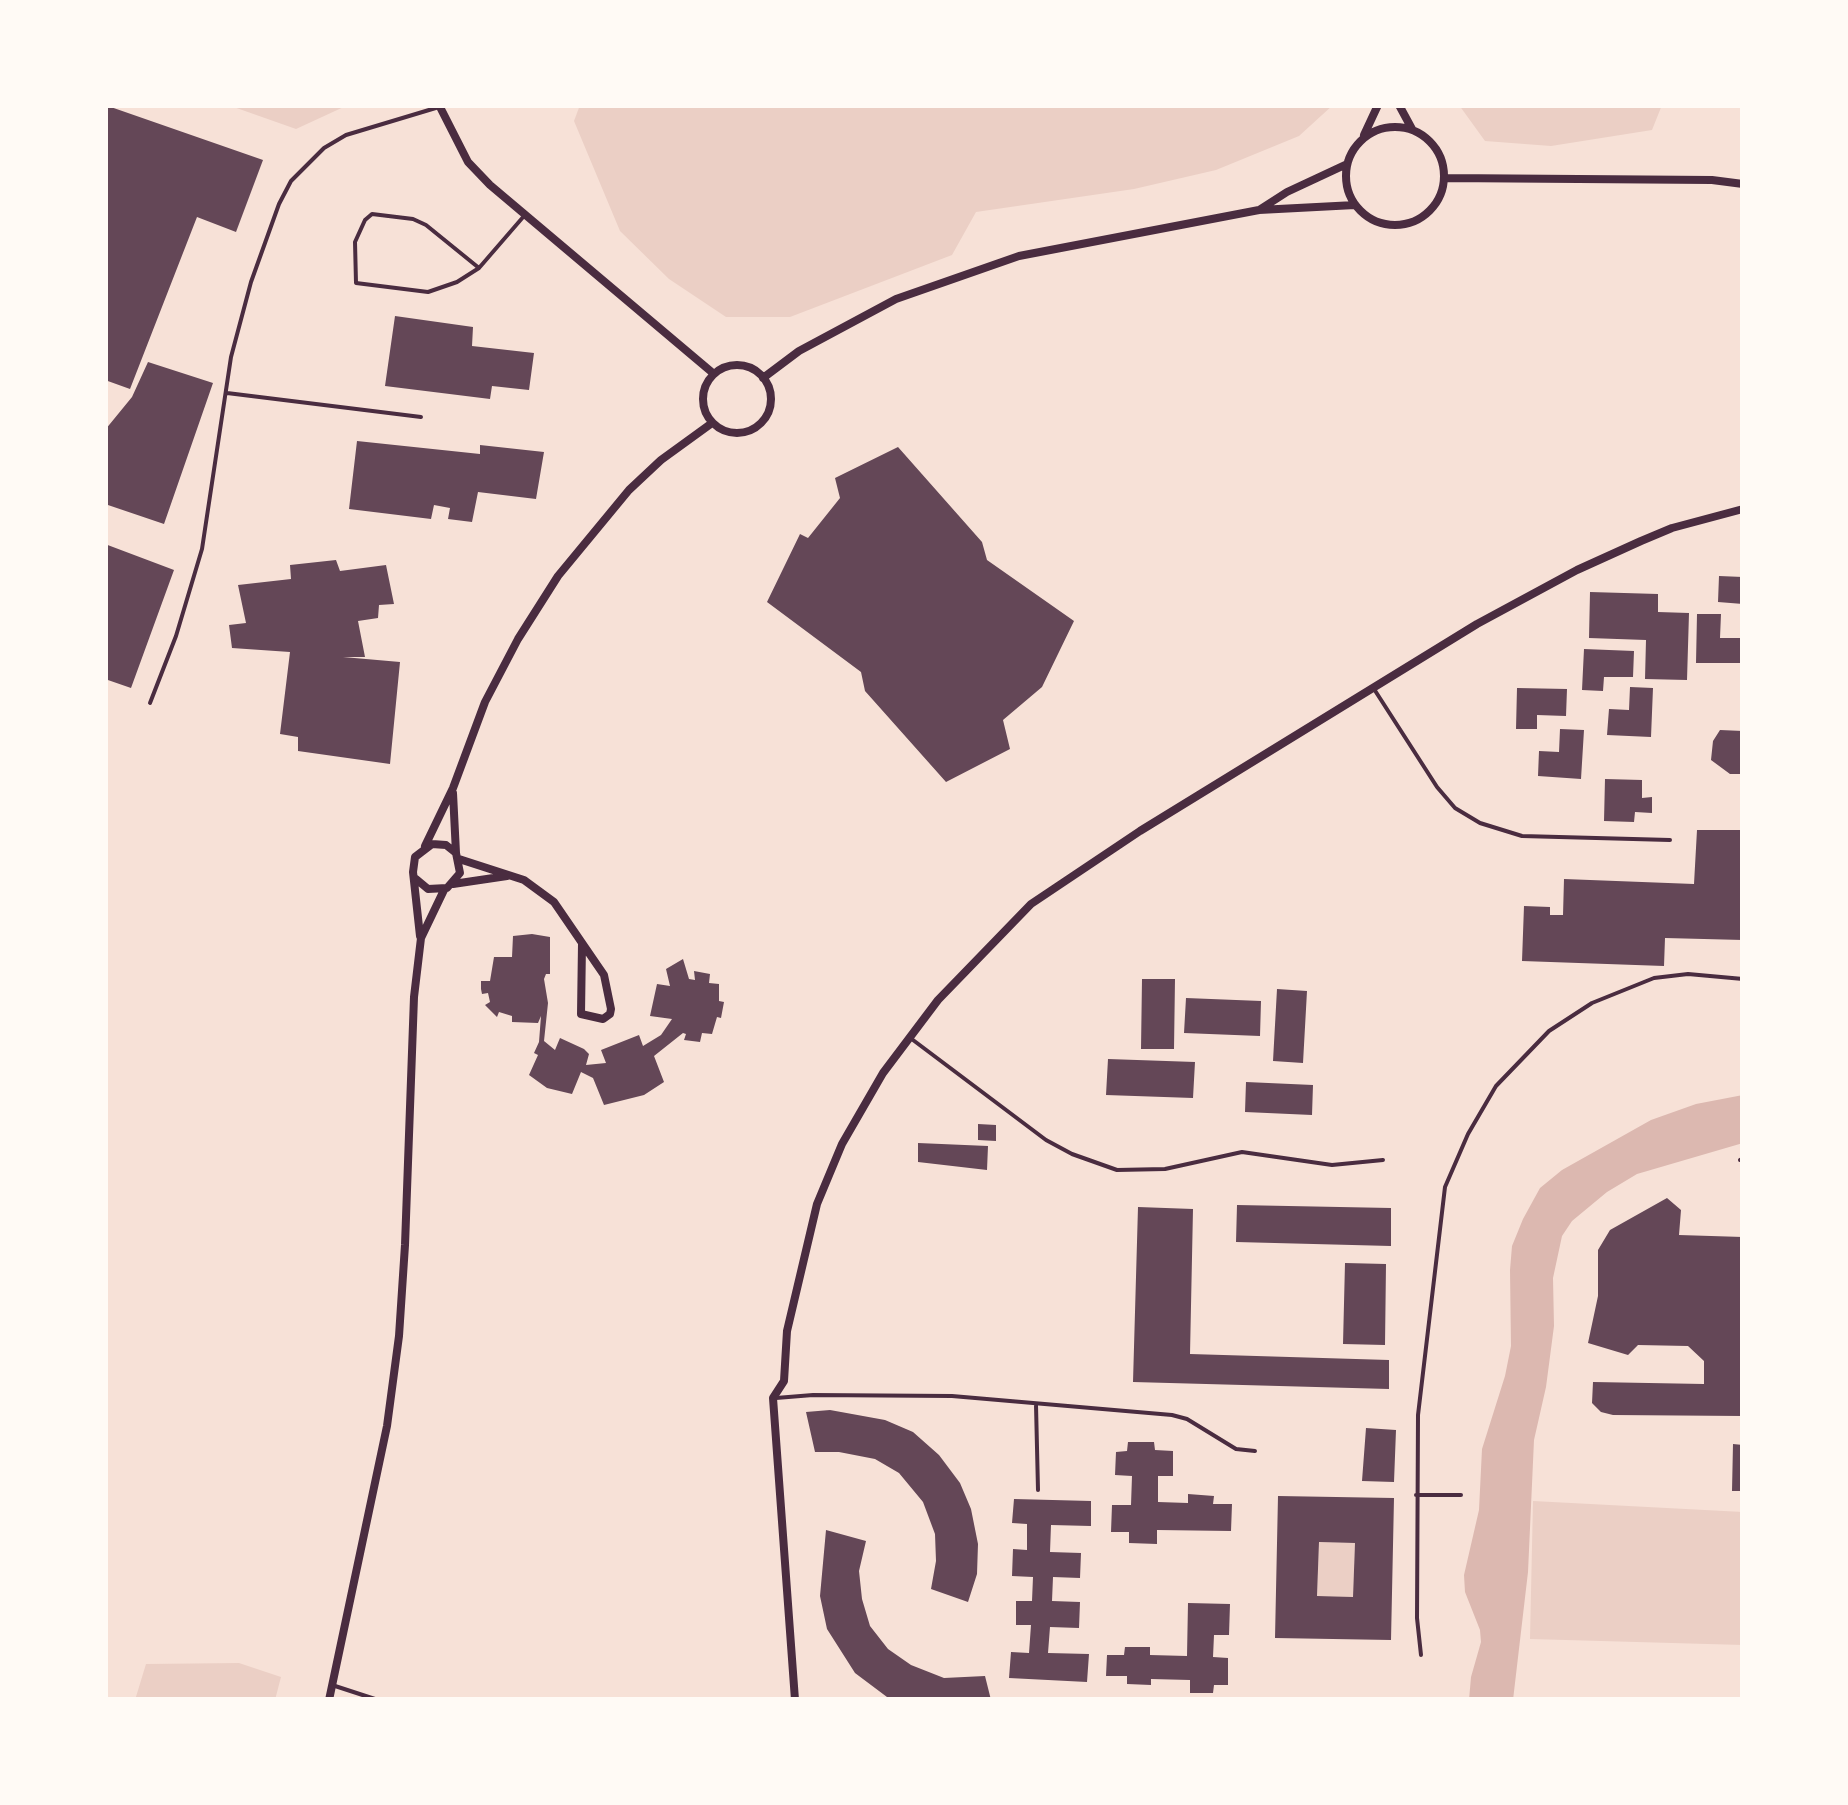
<!DOCTYPE html>
<html>
<head>
<meta charset="utf-8">
<style>
	body { margin:0 }
	#map { position:relative; width:1848px; height:1805px; overflow:hidden; background:#f7e1d7; font-family:"Roboto Condensed",sans-serif }
	canvas { display:block }
	.frame { position:absolute; inset:0; border:108px solid #fffaf5; pointer-events:none }
</style>
</head>
<body>
<div id="map">
<canvas width="1848" height="1805"></canvas>
<div class="frame"></div>
</div>
<script>
const g = document.querySelector('canvas').getContext('2d');
g.lineJoin = 'round';
function paint(path, color) { g.fillStyle = color; g.fill(path, 'evenodd'); }
const toPath = rows => new Path2D(rows.map(r => 'M' + r).join(''));
function trace(path, color, width, dash) { g.strokeStyle = color; g.lineWidth = width; g.lineCap = dash ? 'butt' : 'round'; g.setLineDash(dash || []); g.stroke(path); }
paint(toPath([
	[228,105,348,105,296,129],
	[580,105,1333,105,1299,136,1216,170,1134,189,976,212,952,255,790,317,726,317,669,279,620,231,574,121],
	[1459,105,1662,105,1652,130,1551,146,1485,141],
	[1533,1501,1743,1512,1743,1645,1530,1639],
	[1319,1542,1355,1543,1353,1597,1317,1596],
	[239,1663,281,1677,275,1700,135,1700,146,1664]
]), '#ebcfc5');
paint(toPath([
	[1743,1095,1743,1143,1637,1174,1607,1192,1572,1221,1562,1236,1553,1278,1554,1326,1546,1387,1534,1440,1528,1572,1513,1700,1469,1700,1471,1677,1481,1642,1480,1630,1465,1592,1464,1575,1479,1510,1482,1449,1505,1376,1511,1346,1510,1270,1512,1246,1523,1219,1540,1188,1562,1170,1651,1120,1696,1104]
]), '#dcb8b0');
paint(toPath([
	[105,105,263,160,236,232,197,217,130,389,105,380],
	[395,316,473,327,472,346,534,353,529,390,492,386,490,399,385,386],
	[148,362,213,383,164,524,105,504,105,430,132,397],
	[357,441,480,454,480,445,544,452,536,499,478,492,472,522,448,519,450,508,434,505,431,519,349,509],
	[898,447,982,542,987,560,1074,621,1042,687,1003,720,1010,749,946,782,865,691,861,672,767,602,800,534,808,538,840,498,835,478],
	[105,544,174,570,131,688,105,679],
	[336,560,340,571,386,565,394,604,379,605,378,618,358,621,365,657,343,657,400,662,390,764,298,751,298,737,280,734,290,652,232,648,229,625,246,623,238,585,291,579,290,565],
	[1719,576,1743,577,1743,604,1718,602],
	[1590,592,1658,594,1658,612,1689,613,1687,680,1645,679,1646,640,1589,638],
	[1697,614,1721,614,1720,638,1740,638,1740,663,1696,663],
	[1584,649,1634,651,1633,677,1604,677,1603,691,1582,690],
	[1630,687,1653,688,1651,737,1607,735,1609,709,1629,710],
	[1517,688,1567,689,1566,716,1537,715,1537,729,1516,729],
	[1560,729,1584,730,1581,779,1538,776,1539,751,1559,752],
	[1720,730,1743,731,1743,774,1730,774,1711,760,1713,741],
	[1605,779,1642,780,1642,798,1652,797,1652,813,1635,812,1634,822,1604,821],
	[1697,830,1743,830,1743,940,1665,938,1664,966,1522,961,1524,906,1550,907,1550,915,1563,915,1564,879,1694,884],
	[532,934,550,937,550,974,546,974,544,979,548,1003,544,1041,555,1050,560,1038,584,1049,589,1054,586,1065,606,1063,601,1050,639,1035,643,1046,661,1035,672,1019,650,1016,657,984,670,986,666,969,683,959,689,979,695,980,694,971,710,974,709,983,719,984,719,1001,724,1002,721,1018,717,1017,712,1034,702,1033,700,1042,684,1040,686,1034,683,1033,654,1056,664,1082,644,1095,604,1105,593,1078,581,1072,572,1094,547,1088,529,1075,538,1055,534,1053,539,1042,541,1016,538,1023,512,1022,512,1016,499,1012,497,1017,485,1005,490,1002,488,993,482,994,481,989,481,981,490,981,494,957,512,957,513,936],
	[1142,979,1175,979,1174,1049,1141,1049],
	[1277,989,1307,991,1303,1063,1273,1061],
	[1186,998,1261,1001,1260,1036,1184,1033],
	[1108,1059,1195,1062,1193,1098,1106,1095],
	[1246,1082,1313,1085,1312,1115,1245,1112],
	[978,1124,996,1125,996,1141,978,1140],
	[918,1143,988,1146,987,1170,918,1162],
	[1667,1198,1681,1210,1679,1235,1743,1237,1743,1416,1613,1415,1601,1412,1592,1403,1593,1382,1704,1384,1704,1361,1688,1346,1638,1345,1628,1355,1588,1343,1598,1296,1598,1250,1610,1230],
	[1237,1205,1391,1208,1391,1246,1236,1242],
	[1138,1207,1193,1209,1190,1354,1389,1360,1389,1389,1133,1382],
	[1345,1263,1386,1264,1385,1345,1343,1344],
	[830,1410,885,1420,913,1432,939,1455,960,1483,971,1509,978,1544,977,1574,968,1602,931,1589,936,1561,935,1534,923,1502,899,1473,875,1459,839,1452,815,1452,806,1412],
	[1366,1428,1396,1430,1394,1482,1362,1481],
	[1128,1442,1154,1442,1155,1450,1173,1451,1173,1476,1158,1476,1158,1502,1188,1503,1188,1494,1214,1496,1213,1504,1232,1504,1231,1531,1157,1530,1157,1544,1129,1543,1129,1532,1111,1532,1112,1505,1131,1505,1132,1476,1115,1475,1116,1452,1127,1451],
	[1733,1444,1743,1445,1743,1491,1732,1491],
	[1278,1496,1394,1498,1391,1640,1275,1638],
	[1319,1542,1355,1543,1353,1597,1317,1596],
	[1014,1499,1091,1501,1091,1526,1051,1525,1050,1552,1081,1553,1080,1578,1053,1577,1052,1601,1080,1602,1079,1628,1050,1627,1048,1653,1089,1654,1087,1682,1009,1678,1011,1652,1029,1653,1031,1625,1016,1625,1016,1601,1032,1601,1033,1577,1012,1576,1013,1549,1027,1550,1027,1524,1012,1523],
	[826,1530,866,1541,859,1571,862,1599,870,1626,888,1649,911,1665,944,1678,985,1676,991,1700,891,1700,855,1673,827,1629,820,1596],
	[1188,1603,1230,1604,1229,1635,1214,1635,1213,1657,1228,1658,1228,1685,1214,1685,1213,1693,1190,1693,1190,1680,1151,1679,1151,1685,1127,1684,1127,1676,1106,1676,1107,1655,1124,1655,1125,1647,1150,1647,1150,1655,1187,1656]
]), '#644757');
trace(toPath([
	[1416,1495,1461,1495],
	[1421,1655,1417,1618,1418,1415,1445,1187,1468,1134,1496,1086,1549,1031,1592,1003,1654,978,1688,974,1743,979]
]), '#4a2c40', 4);
trace(toPath([
	[479,268,426,225,413,219,372,214,365,220,355,242,356,283,428,292,457,282,479,268,524,216],
	[227,393,421,417],
	[1374,689,1437,787,1455,808,1480,823,1522,836,1670,840],
	[150,703,176,636,202,549,231,357,251,282,279,204,291,181,324,148,346,135,439,107],
	[909,1037,1046,1140,1072,1154,1117,1170,1165,1169,1242,1152,1332,1165,1383,1160],
	[1740,1160,1743,1159],
	[776,1398,813,1395,952,1396,1172,1415,1187,1419,1236,1449,1255,1451],
	[1036,1405,1038,1490],
	[332,1685,378,1700]
]), '#4a2c40', 4);
trace(toPath([
	[439,105,468,162,490,185,714,374],
	[1399,105,1412,129],
	'1346 176a49 49 0 1 1 98 0a49 49 0 1 1-98 0Z',
	[1364,135,1378,105],
	[1445,178,1712,180,1743,184],
	[1259,210,1287,192,1347,164],
	'703 399a34 34 0 1 1 68 0a34 34 0 1 1-68 0Z',
	[763,378,799,351,896,299,1019,256,1259,210,1355,205],
	[453,793,456,853],
	[425,846,453,788,485,702,518,639,558,576,629,490,661,460,712,423],
	[459,859,524,880,554,902,604,975,611,1009,610,1014,603,1019,581,1014,582,944],
	[416,879,428,889,447,888,460,873,456,853,446,845,432,844,415,857,413,872,420,936],
	[453,884,507,876],
	[329,1700,387,1426,399,1336,405,1245,414,997,421,938,444,890],
	[795,1700,773,1398,784,1381,787,1331,817,1204,842,1144,883,1073,938,1000,1031,904,1140,831,1477,624,1577,570,1641,541,1672,528,1743,509]
]), '#4a2c40', 8);
</script>
</body>
</html>
